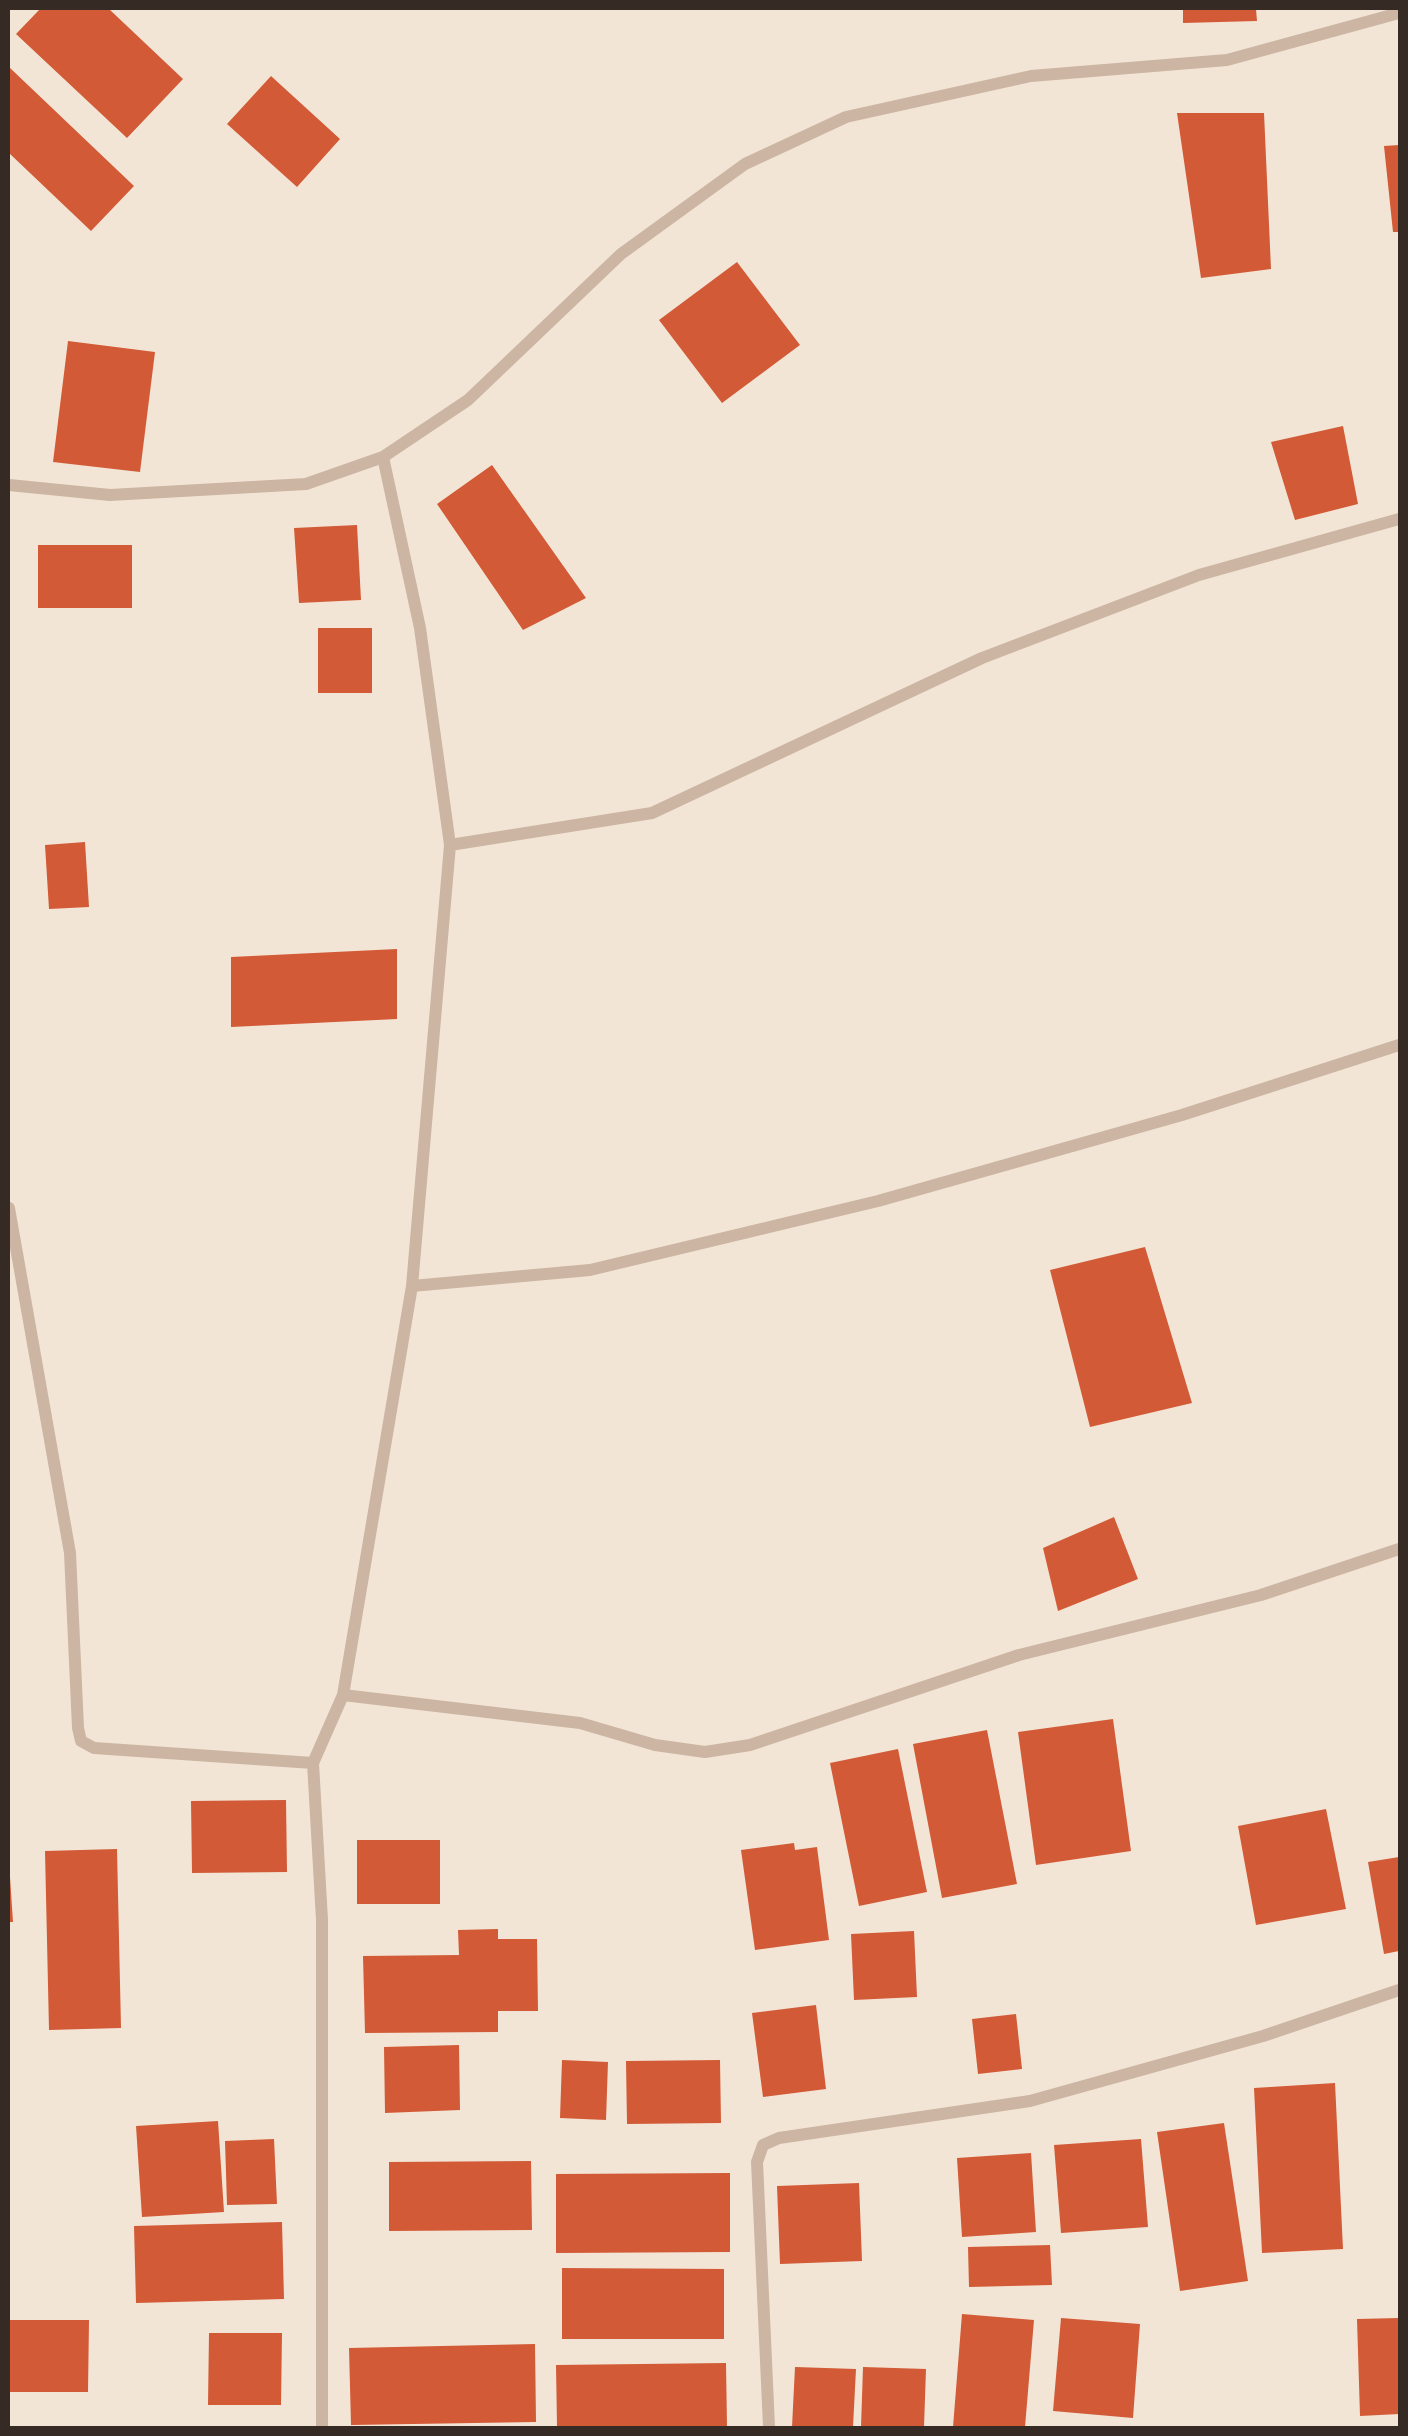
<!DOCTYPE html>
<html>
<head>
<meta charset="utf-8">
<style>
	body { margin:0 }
	#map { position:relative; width:1408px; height:2436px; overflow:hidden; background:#f3e5d6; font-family:"Work Sans",sans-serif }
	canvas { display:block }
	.frame { position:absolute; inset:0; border:10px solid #362a25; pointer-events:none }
</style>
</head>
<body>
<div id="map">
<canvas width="1408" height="2436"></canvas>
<div class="frame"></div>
</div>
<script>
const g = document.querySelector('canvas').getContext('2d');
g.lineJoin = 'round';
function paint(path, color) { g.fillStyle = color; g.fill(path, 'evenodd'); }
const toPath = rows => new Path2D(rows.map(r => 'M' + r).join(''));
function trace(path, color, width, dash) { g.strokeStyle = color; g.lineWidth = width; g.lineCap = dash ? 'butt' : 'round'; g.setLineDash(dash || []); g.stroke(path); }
paint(toPath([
	[40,9,109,9,183,79,127,138,16,34],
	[1183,9,1256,9,1257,21,1183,23],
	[9,67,134,186,91,231,9,153],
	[271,76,340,139,297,187,227,124],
	[1177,113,1264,113,1271,269,1201,278],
	[1399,145,1399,232,1393,232,1384,146],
	[737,262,800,345,722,403,659,320],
	[68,341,155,352,140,472,53,462],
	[1343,426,1358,504,1295,520,1271,442],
	[492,465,586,598,523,630,437,504],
	[357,525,361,600,299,603,294,528],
	[38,545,132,545,132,608,38,608],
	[318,628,372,628,372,693,318,693],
	[85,842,89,907,49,909,45,845],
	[397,949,397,1019,231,1027,231,957],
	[1145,1247,1192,1403,1090,1427,1050,1270],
	[1114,1517,1138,1579,1058,1611,1043,1548],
	[1113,1719,1131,1851,1036,1865,1018,1732],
	[987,1730,1017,1884,942,1898,913,1744],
	[898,1749,927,1892,859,1906,830,1763],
	[286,1800,287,1872,192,1873,191,1801],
	[1326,1809,1346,1909,1256,1925,1238,1826],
	[357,1840,440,1840,440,1904,357,1904],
	[794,1843,795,1850,817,1847,829,1940,755,1950,741,1850],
	[117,1849,121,2028,49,2030,45,1851],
	[1399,1857,1399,1951,1384,1954,1368,1862],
	[9,1862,13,1922,9,1922],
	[498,1929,498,1939,537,1939,538,2011,498,2011,498,2032,365,2033,363,1956,459,1955,458,1930],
	[914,1931,917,1997,854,2000,851,1934],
	[816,2005,826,2089,763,2097,752,2013],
	[1016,2014,1022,2069,978,2074,972,2019],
	[459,2045,460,2110,385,2113,384,2047],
	[562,2060,608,2062,606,2120,560,2118],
	[720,2060,721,2123,627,2124,626,2061],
	[1335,2083,1343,2249,1262,2253,1254,2088],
	[218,2121,224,2212,142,2217,136,2126],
	[1224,2123,1248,2281,1180,2291,1157,2132],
	[274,2139,277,2204,227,2205,225,2141],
	[1141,2139,1148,2227,1061,2233,1054,2145],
	[1031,2153,1036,2232,962,2237,957,2158],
	[531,2161,532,2230,389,2231,389,2162],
	[730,2173,730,2252,556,2253,556,2174],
	[859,2183,862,2261,780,2264,777,2186],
	[282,2222,284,2299,136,2303,134,2226],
	[1050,2245,1052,2285,969,2287,968,2247],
	[562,2268,724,2269,724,2339,562,2339],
	[962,2314,1034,2320,1025,2427,953,2427],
	[1061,2318,1140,2324,1133,2418,1053,2411],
	[1399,2318,1399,2414,1360,2416,1357,2319],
	[9,2320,89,2320,88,2392,9,2392],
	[209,2333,282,2333,281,2405,208,2405],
	[535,2344,536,2422,351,2425,349,2348],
	[726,2363,727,2427,557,2427,556,2365],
	[795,2367,856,2369,853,2427,792,2427],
	[863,2367,926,2369,924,2427,861,2427]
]), '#d25a36');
trace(toPath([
	[9,485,110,495,306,484,383,457,468,400,621,254,745,164,846,117,1031,76,1227,60,1399,13],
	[450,845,652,813,982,658,1199,575,1399,519],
	[9,1208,70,1553,78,1728,81,1741,94,1748,313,1763],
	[412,1286,590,1270,878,1201,1182,1115,1399,1045],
	[343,1695,580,1723,655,1745,705,1752,750,1745,1019,1655,1261,1595,1399,1549],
	[322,2427,322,1920,313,1763,343,1695,412,1286,450,845,420,628,383,457],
	[769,2427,757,2162,763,2145,779,2138,1030,2101,1263,2036,1399,1990]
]), '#ccb5a2', 12);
</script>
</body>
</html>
